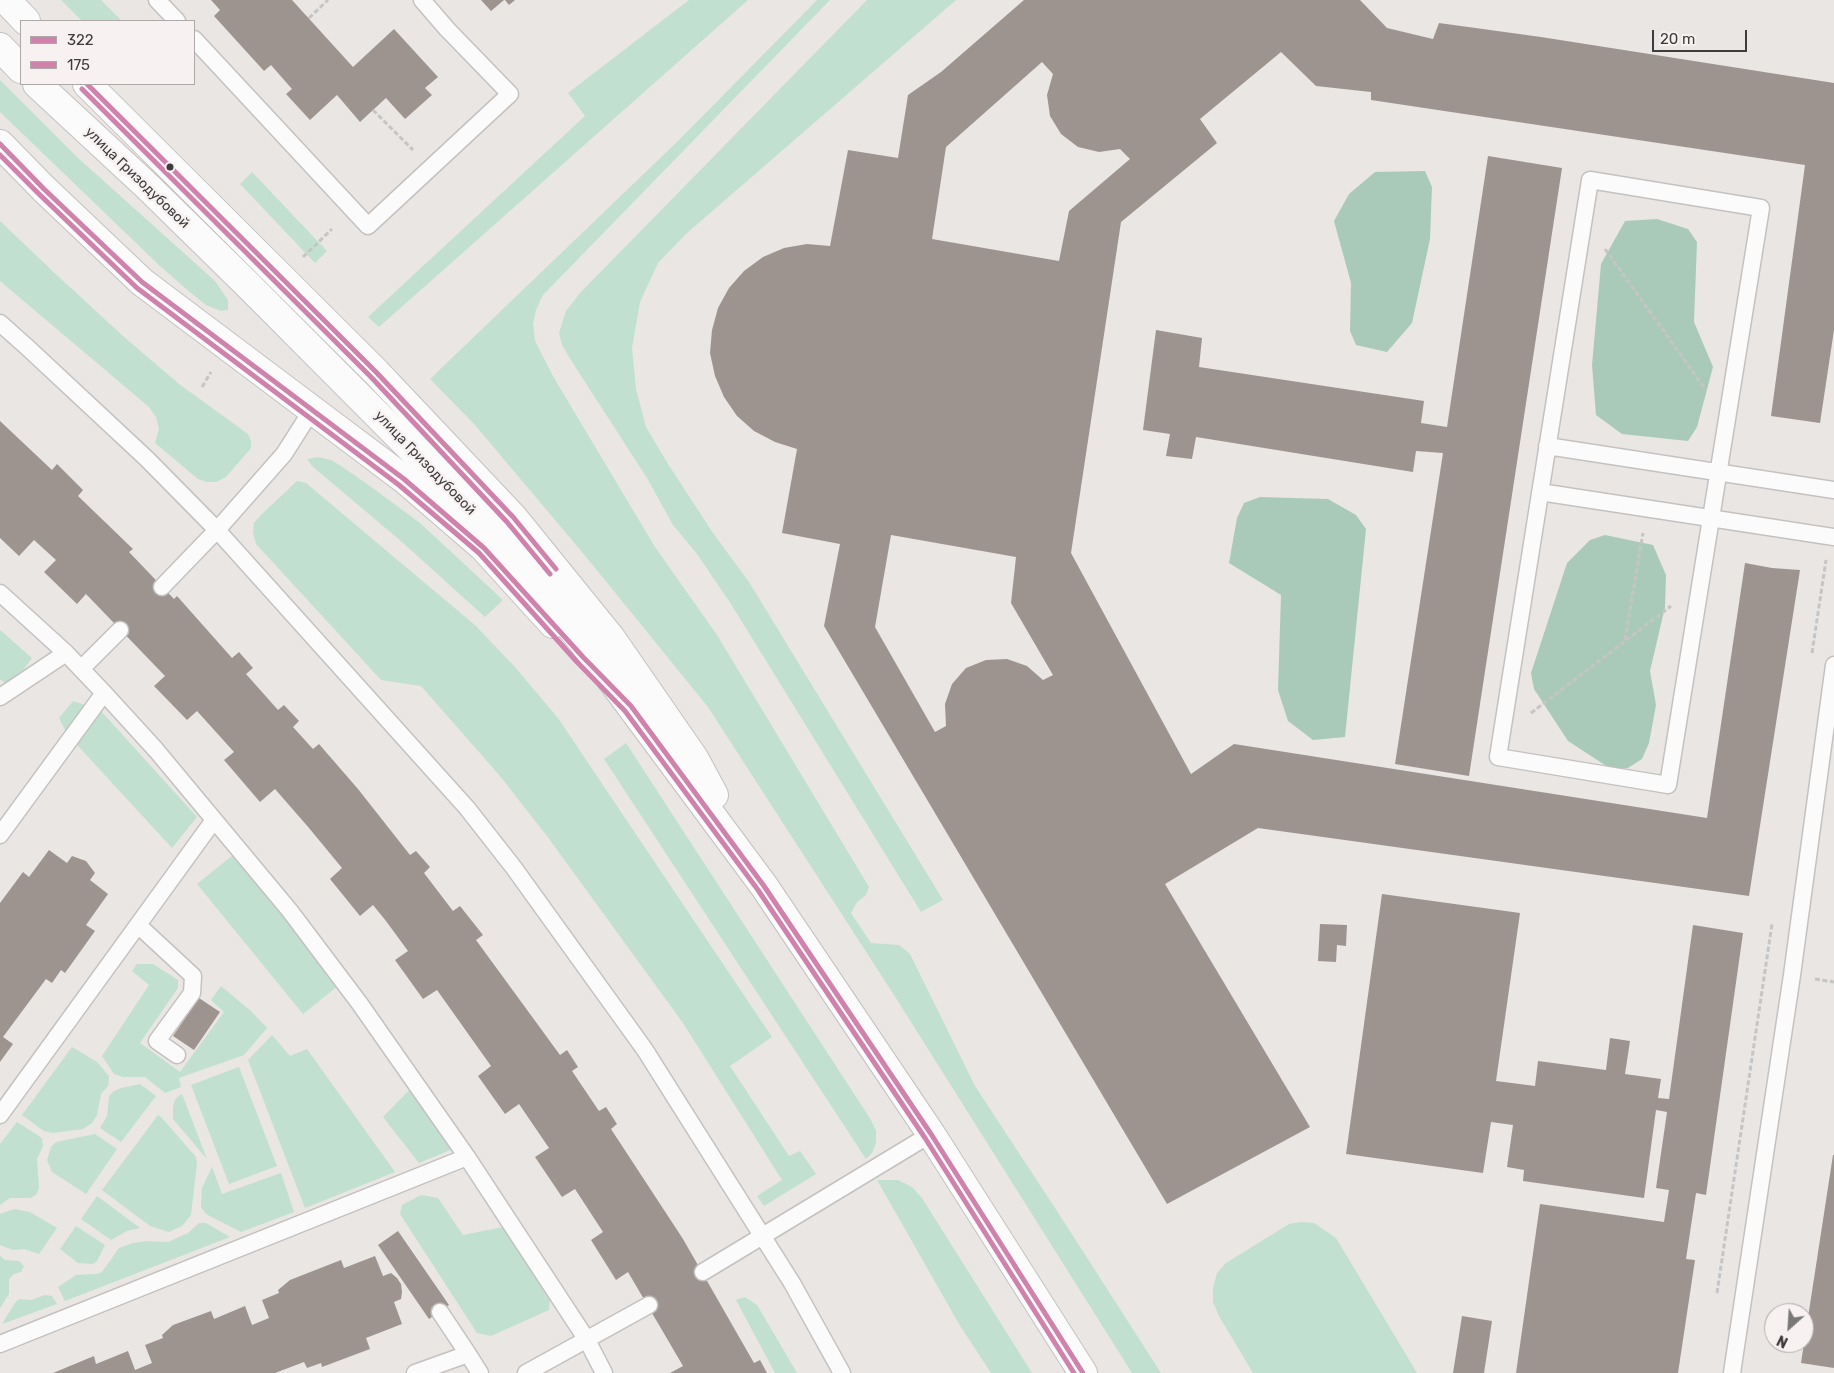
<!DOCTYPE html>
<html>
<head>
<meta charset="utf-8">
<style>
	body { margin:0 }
	#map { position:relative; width:1834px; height:1373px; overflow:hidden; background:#e9e6e4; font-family:Rubik,sans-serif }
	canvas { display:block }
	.legend { position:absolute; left:20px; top:20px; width:175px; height:65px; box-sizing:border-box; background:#f7f2f1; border:1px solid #ada9a9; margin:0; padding:6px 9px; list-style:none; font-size:15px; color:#3e3c3c }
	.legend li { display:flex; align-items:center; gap:10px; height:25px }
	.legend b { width:25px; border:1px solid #ada9a9 }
	.north { position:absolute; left:1764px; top:1303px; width:50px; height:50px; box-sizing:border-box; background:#f7f2f1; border:1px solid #ada9a9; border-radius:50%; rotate:206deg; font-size:14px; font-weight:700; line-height:20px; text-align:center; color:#3e3c3c }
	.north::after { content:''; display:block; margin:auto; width:18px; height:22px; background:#7a7877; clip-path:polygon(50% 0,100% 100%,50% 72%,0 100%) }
	.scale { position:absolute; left:1652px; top:30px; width:95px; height:22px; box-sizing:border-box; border:2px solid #3e3c3c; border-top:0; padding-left:6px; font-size:15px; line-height:18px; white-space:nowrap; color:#3e3c3c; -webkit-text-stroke:4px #f7f2f1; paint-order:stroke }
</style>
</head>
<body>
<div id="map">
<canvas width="1834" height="1373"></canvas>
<ul class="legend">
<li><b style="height:6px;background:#cf82ac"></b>322</li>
<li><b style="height:6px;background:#cf82ac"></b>175</li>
</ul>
<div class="north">N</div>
<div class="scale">20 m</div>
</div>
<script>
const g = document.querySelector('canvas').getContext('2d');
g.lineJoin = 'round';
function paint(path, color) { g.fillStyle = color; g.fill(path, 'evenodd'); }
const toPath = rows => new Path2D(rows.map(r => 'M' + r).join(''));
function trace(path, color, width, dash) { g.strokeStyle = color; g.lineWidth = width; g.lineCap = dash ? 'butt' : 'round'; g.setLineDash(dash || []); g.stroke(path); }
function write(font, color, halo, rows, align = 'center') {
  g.font = font + ' Rubik,sans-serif'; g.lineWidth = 5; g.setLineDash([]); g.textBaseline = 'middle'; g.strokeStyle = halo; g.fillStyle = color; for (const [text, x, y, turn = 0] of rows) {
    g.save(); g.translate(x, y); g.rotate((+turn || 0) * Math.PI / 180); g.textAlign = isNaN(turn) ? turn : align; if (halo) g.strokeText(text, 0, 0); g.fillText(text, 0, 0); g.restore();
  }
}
paint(toPath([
	[61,0,101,0,122,21,82,21],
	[689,0,748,0,379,327,368,317,585,116,568,93],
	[817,0,830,0,543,295,536,310,533,324,535,341,554,378,655,547,717,635,869,887,866,895,857,902,851,913,871,943,899,945,910,954,975,1086,1057,1211,1161,1373,1132,1373,894,995,708,707,587,558,475,425,430,379,678,141],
	[867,0,956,0,687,233,658,263,640,302,632,348,636,389,646,427,668,464,713,533,749,582,943,900,921,912,731,604,697,554,673,525,647,478,574,365,562,345,559,333,566,311,580,293],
	[0,80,77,157,215,281,228,300,228,310,221,311,206,305,191,293,160,266,0,112],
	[252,172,327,251,315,263,240,184],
	[0,221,60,278,123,336,179,384,248,434,251,441,251,448,226,477,216,482,207,482,198,479,155,443,159,429,156,417,149,407,0,281],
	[318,457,331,460,341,466,370,486,420,523,503,600,485,617,402,542,312,466,307,459],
	[297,481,306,483,476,626,514,666,558,718,772,1037,730,1066,789,1156,800,1151,816,1174,764,1206,757,1196,782,1180,683,1023,547,836,500,776,421,686,381,680,256,544,253,532,254,523,261,515],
	[0,630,32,658,23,670,5,683,0,679],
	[73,701,100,710,197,817,172,848,67,734,59,718],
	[626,743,871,1120,876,1131,876,1143,872,1153,866,1159,604,759],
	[233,855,339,985,303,1014,197,884],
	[137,964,153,964,178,980,178,988,140,1043,180,1072,224,1012,211,1000,221,986,251,1011,267,1028,244,1055,179,1078,181,1087,165,1093,145,1077,123,1077,114,1074,102,1056,149,985,132,971],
	[272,1035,290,1056,307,1049,395,1172,305,1208,248,1060],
	[72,1047,97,1062,109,1076,108,1086,101,1094,97,1115,92,1123,83,1129,53,1133,44,1131,22,1115],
	[239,1067,277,1166,229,1184,191,1085],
	[140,1084,156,1096,121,1142,100,1128,107,1116,109,1096,114,1091,121,1088],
	[411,1088,453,1149,419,1163,383,1117],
	[182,1094,207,1159,173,1119,173,1106,176,1098],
	[158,1115,162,1118,196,1157,197,1164,191,1215,182,1226,169,1232,150,1226,102,1190],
	[17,1122,42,1138,43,1146,37,1159,39,1188,36,1195,30,1198,10,1198,0,1205,0,1144],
	[95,1134,117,1149,86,1194,52,1172,47,1160,51,1147,56,1142],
	[212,1167,222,1194,281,1173,294,1212,241,1232,206,1214,201,1207,202,1188],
	[877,1180,898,1180,912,1187,922,1198,1032,1373,991,1373,959,1324],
	[421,1195,438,1198,463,1235,503,1227,550,1298,549,1310,491,1336,477,1333,400,1214,402,1205],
	[97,1196,140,1228,127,1231,111,1240,81,1219],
	[14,1209,30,1212,57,1228,39,1254,24,1249,13,1250,0,1245,0,1214],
	[1301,1222,1314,1223,1336,1238,1417,1373,1253,1373,1219,1316,1213,1302,1213,1288,1217,1273,1226,1263,1289,1224],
	[199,1223,206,1223,230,1237,65,1301,58,1287,76,1275,96,1274,102,1272,119,1248,133,1243,147,1241,168,1242,188,1233],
	[76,1226,105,1245,97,1261,93,1264,78,1263,60,1249],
	[0,1256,5,1260,19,1261,24,1266,21,1272,14,1274,9,1279,9,1294,0,1308],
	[45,1295,52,1296,57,1304,2,1324,15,1303,19,1299,31,1300],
	[745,1297,757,1305,797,1373,775,1373,736,1300]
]), '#c1e0d0');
paint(toPath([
	[1425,171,1432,187,1430,239,1412,323,1387,352,1356,345,1350,331,1351,283,1334,221,1349,194,1375,172],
	[1657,219,1688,229,1697,242,1694,322,1713,367,1697,427,1688,441,1622,434,1596,415,1592,365,1601,264,1625,221],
	[1260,497,1328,499,1356,515,1366,529,1345,737,1313,740,1288,721,1278,690,1281,595,1229,563,1237,518,1244,503],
	[1605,535,1653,545,1666,575,1665,607,1650,671,1656,705,1649,743,1642,759,1628,768,1611,769,1568,741,1534,689,1531,673,1567,563,1590,540]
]), '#aacab9');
paint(toPath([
	[211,0,292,0,353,67,394,29,438,77,425,88,432,95,405,119,386,98,360,122,337,95,310,120,286,94,292,89,271,65,264,71,214,16,220,10],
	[481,0,504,0,491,11],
	[505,0,515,0,509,5],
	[1024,0,1360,0,1387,28,1433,39,1439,23,1541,37,1834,83,1834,330,1820,423,1771,416,1805,165,1371,100,1371,92,1316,86,1281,52,1200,119,1217,143,1121,222,1071,553,1191,774,1234,744,1707,818,1745,563,1772,568,1800,570,1749,896,1258,828,1165,884,1310,1127,1167,1204,824,626,840,544,782,533,797,449,775,442,754,431,737,416,724,397,715,376,710,353,712,330,718,308,729,288,744,271,763,257,784,248,807,244,830,246,848,150,898,158,908,95,941,72],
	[1042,62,1053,74,1047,95,1050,116,1061,134,1078,147,1099,152,1120,149,1130,159,1069,211,1059,261,932,239,946,147],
	[891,535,1016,557,1011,603,1053,675,1043,680,1027,666,1007,659,986,660,966,668,952,684,945,704,946,726,935,732,875,627],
	[1488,156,1562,168,1469,776,1395,764,1443,453,1416,451,1413,472,1196,437,1192,459,1166,456,1170,434,1143,430,1156,330,1202,338,1199,367,1424,401,1421,423,1447,427],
	[0,421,52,470,57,464,83,490,78,496,133,549,129,552,174,599,177,596,232,658,239,652,253,668,246,674,278,710,284,705,299,721,293,727,313,749,319,744,358,789,410,855,416,851,430,867,424,873,453,911,460,906,483,935,476,940,560,1055,567,1050,578,1067,572,1071,599,1111,606,1107,617,1124,611,1129,683,1239,754,1363,760,1360,767,1373,670,1373,683,1366,628,1272,616,1280,591,1240,603,1232,575,1189,562,1197,535,1157,549,1148,519,1104,505,1114,478,1076,491,1066,437,990,423,999,395,960,408,951,386,921,373,905,360,916,330,879,342,868,309,828,275,789,260,802,224,760,234,752,197,711,187,720,154,686,165,676,86,594,77,604,44,572,56,560,34,540,19,556,0,538],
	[49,850,67,863,72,856,86,861,95,873,90,880,108,894,86,925,95,931,65,973,61,970,52,983,46,979,3,1037,13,1044,0,1062,0,903,23,872,29,877],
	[1382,894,1520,913,1496,1081,1535,1086,1538,1061,1606,1070,1610,1038,1630,1041,1625,1074,1661,1079,1658,1098,1669,1099,1693,925,1743,933,1706,1195,1696,1193,1686,1259,1695,1260,1678,1373,1516,1373,1540,1204,1664,1222,1669,1190,1656,1188,1667,1112,1656,1110,1644,1198,1523,1181,1524,1170,1507,1167,1513,1125,1491,1122,1483,1173,1346,1154],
	[1320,924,1347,925,1346,946,1337,945,1336,962,1318,961],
	[199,998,220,1012,194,1050,173,1036],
	[1833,1155,1834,1155,1834,1368,1801,1363],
	[398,1231,449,1305,429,1319,378,1245],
	[375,1256,383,1276,391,1273,397,1278,401,1284,402,1292,401,1299,394,1302,402,1324,366,1338,370,1349,322,1367,321,1363,307,1368,304,1362,275,1373,53,1373,94,1356,96,1364,128,1351,135,1370,152,1363,145,1345,163,1338,162,1335,173,1325,211,1311,214,1319,245,1306,252,1325,269,1318,262,1300,279,1293,278,1290,290,1280,341,1260,344,1268],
	[1462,1316,1492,1321,1484,1373,1453,1373]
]), '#9e948f');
const lane = toPath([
	[157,0,177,21],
	[194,39,368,226,510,94,447,29,422,0],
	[1590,180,1761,208,1668,785,1498,757,1590,180],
	[0,323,28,348,147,459,217,530,467,808,514,868,645,1050,792,1283,842,1373],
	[1547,446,1834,490],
	[1540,492,1834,537],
	[162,587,217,530,284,454,312,410],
	[0,593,66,653,104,693,156,750,290,911,360,1004,467,1157,587,1340,604,1373],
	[81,669,120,630],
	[0,697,66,653],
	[0,835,104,693],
	[138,925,193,976,192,993,157,1041,177,1055],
	[0,1115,214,820],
	[703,1272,931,1134],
	[440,1312,468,1354],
	[0,1344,467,1157],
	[415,1373,468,1354,480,1373],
	[526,1373,649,1305],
	[1732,1373,1792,975,1834,665]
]);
const street = toPath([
	[0,144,44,189,142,282,404,479,484,548,553,624]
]);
const secondary = toPath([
	[6,0,26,21],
	[0,47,21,69],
	[37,84,147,186,248,285,496,534,592,654,764,886,931,1134,1083,1373],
	[87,84,376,372,513,517,611,638,694,758,714,795]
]);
trace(lane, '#c4c2c1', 19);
trace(street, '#c4c2c1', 30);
trace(secondary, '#c4c2c1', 30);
trace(toPath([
	[309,18,328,0],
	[373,110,413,150],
	[1605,249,1706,390],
	[303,257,332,229],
	[202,387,211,372],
	[1625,640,1643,533],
	[1812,653,1826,560],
	[1531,713,1671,606],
	[1815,979,1834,982],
	[1717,1293,1772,924]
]), '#c6c5c5', 3, [5, 2.5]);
trace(lane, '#fcfbfb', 16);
trace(street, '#fcfbfb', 28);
trace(secondary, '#fcfbfb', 28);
trace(toPath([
	[87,84,376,372,513,517,556,569],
	[0,144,44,189,142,282,404,479,484,548,583,657,631,706,764,886,931,1134,1083,1373]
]), '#cf82ac', 5);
trace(toPath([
	[82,89,371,377,507,522,550,574],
	[0,155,39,194,137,288,399,485,479,553,577,662,625,711,758,890,925,1138,1074,1373]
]), '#cf82ac', 5);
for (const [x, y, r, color] of [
	[170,167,4.5,"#3e3c3c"]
]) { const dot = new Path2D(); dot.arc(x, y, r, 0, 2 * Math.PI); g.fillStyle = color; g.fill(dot); trace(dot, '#f7f2f1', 2); }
write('14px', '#3e3c3c', '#f7f2f1', [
	["улица Гризодубовой",137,178,44],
	["улица Гризодубовой",425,463,46]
]);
</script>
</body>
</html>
